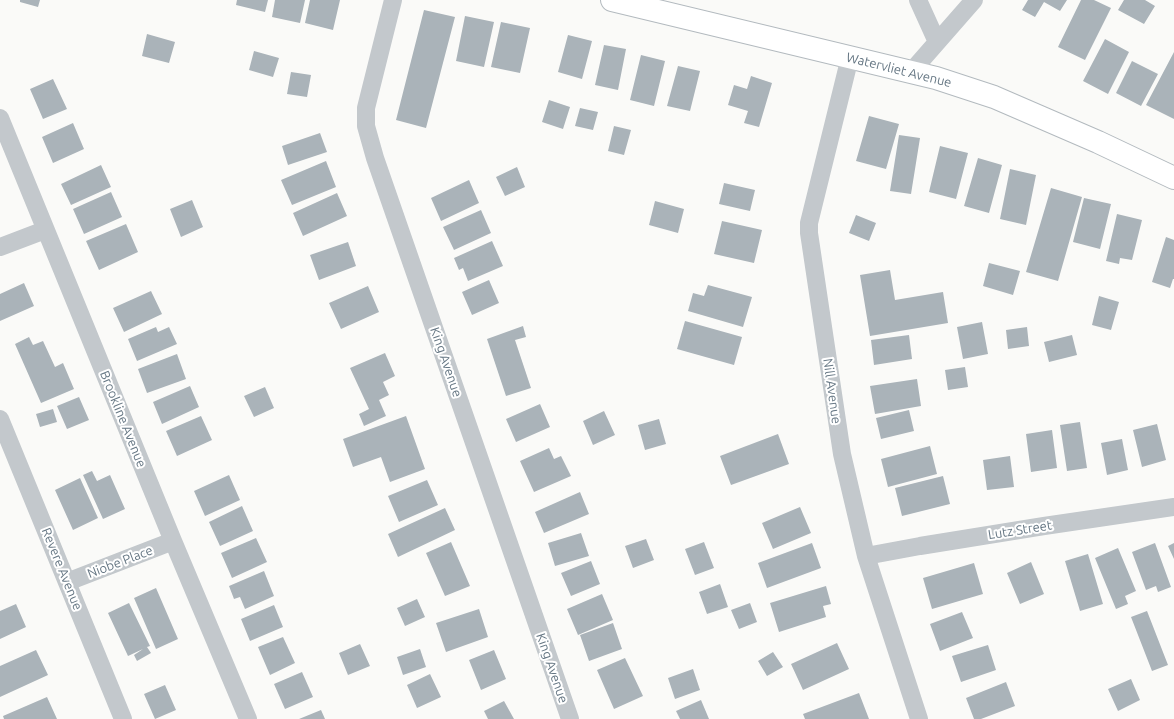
<!DOCTYPE html>
<html>
<head>
<meta charset="utf-8">
<style>
	body { margin:0 }
	canvas { display:block; background:#fafaf8 }
</style>
</head>
<body>
<canvas width="1174" height="719"></canvas>
<script>
const g = document.querySelector('canvas').getContext('2d');
g.lineJoin = 'round';
function paint(path, color) { g.fillStyle = color; g.fill(path, 'evenodd'); }
const toPath = rows => new Path2D(rows.map(r => 'M' + r).join(''));
function trace(path, color, width, dash) { g.strokeStyle = color; g.lineWidth = width; g.lineCap = dash ? 'butt' : 'round'; g.setLineDash(dash || []); g.stroke(path); }
function write(font, color, halo, rows, align = 'center') {
  g.font = font + ' Ubuntu,sans-serif'; g.lineWidth = 4; g.setLineDash([]); g.textBaseline = 'middle'; g.strokeStyle = halo; g.fillStyle = color; for (const [text, x, y, turn = 0] of rows) {
    g.save(); g.translate(x, y); g.rotate((+turn || 0) * Math.PI / 180); g.textAlign = isNaN(turn) ? turn : align; if (halo) g.strokeText(text, 0, 0); g.fillText(text, 0, 0); g.restore();
  }
}
paint(toPath([
	[20,0,40,0,38,7,20,2],
	[237,0,268,0,265,12,236,5],
	[275,0,305,0,300,23,272,17],
	[310,0,340,0,333,30,305,23],
	[1028,0,1067,0,1060,11,1044,2,1035,17,1022,10],
	[1081,0,1094,0,1111,8,1085,60,1058,47],
	[1124,0,1145,0,1155,6,1144,24,1118,10],
	[424,10,455,17,426,128,396,120],
	[465,16,494,22,484,67,456,61],
	[501,22,530,28,520,73,491,67],
	[147,34,175,42,169,63,142,56],
	[568,35,592,41,582,79,558,72],
	[1105,39,1129,52,1108,94,1083,81],
	[604,45,626,49,618,90,595,85],
	[254,51,279,58,273,77,249,70],
	[1174,52,1174,119,1146,105],
	[641,55,665,61,654,106,630,100],
	[1132,61,1158,74,1141,106,1116,93],
	[678,66,700,71,690,111,667,106],
	[291,72,311,75,307,97,287,94],
	[751,76,772,83,759,127,744,123,748,111,728,105,734,85,747,89],
	[53,79,67,109,43,119,30,89],
	[549,100,570,107,563,129,542,122],
	[580,108,598,112,593,130,575,126],
	[869,116,899,124,886,169,856,161],
	[73,123,84,149,53,163,42,137],
	[614,126,631,130,624,155,608,151],
	[320,133,327,152,288,165,282,146],
	[899,135,920,138,911,194,890,191],
	[940,146,968,153,956,199,929,192],
	[978,158,1002,165,989,213,964,206],
	[326,161,336,187,292,205,281,180],
	[101,165,111,187,71,205,61,184],
	[517,167,525,187,505,196,496,177],
	[1010,169,1036,175,1026,225,1000,219],
	[469,180,479,203,441,221,431,198],
	[724,183,755,190,750,211,719,204],
	[1051,188,1082,197,1058,281,1026,272],
	[111,192,122,217,84,234,73,209],
	[337,193,347,216,303,236,293,213],
	[1084,198,1111,204,1100,249,1073,242],
	[192,200,203,227,181,237,170,209],
	[655,201,684,209,678,233,649,225],
	[481,210,491,233,454,250,443,227],
	[1117,214,1142,220,1132,260,1120,258,1119,264,1106,261],
	[856,215,876,223,869,241,849,233],
	[722,221,762,230,754,263,714,254],
	[126,224,138,252,99,270,86,241],
	[1166,237,1174,240,1174,279,1173,279,1170,288,1152,282],
	[492,241,503,266,468,281,463,268,459,270,454,258],
	[348,242,356,266,319,280,310,255],
	[989,263,1020,271,1013,295,983,286],
	[890,270,895,300,943,292,948,323,870,336,860,275],
	[489,280,499,303,472,315,462,292],
	[24,283,34,306,0,321,0,294],
	[708,285,752,297,743,327,688,311,693,293,704,296],
	[368,286,379,312,341,329,329,303],
	[151,291,162,314,124,332,113,308],
	[1099,296,1119,302,1111,330,1092,325],
	[685,321,742,337,734,365,677,349],
	[982,322,988,354,963,359,957,327],
	[523,326,526,337,515,340,531,388,506,396,487,339],
	[156,327,158,332,169,327,177,344,137,361,128,339],
	[1027,327,1029,346,1008,349,1006,330],
	[909,335,912,359,874,365,871,340],
	[1072,335,1077,355,1049,362,1044,342],
	[29,337,33,345,43,341,55,367,63,363,74,389,41,403,15,344],
	[385,353,395,376,383,382,389,395,379,400,386,416,364,426,359,414,369,409,350,368],
	[177,354,186,379,147,393,138,369],
	[965,367,968,387,948,390,945,370],
	[917,379,921,406,875,414,870,386],
	[190,386,199,407,162,424,153,402],
	[265,387,274,408,254,417,244,396],
	[79,397,89,420,67,429,57,406],
	[540,404,550,427,516,442,506,419],
	[53,409,57,422,40,427,36,414],
	[909,410,914,431,881,439,876,418],
	[604,411,615,435,593,445,583,421],
	[201,416,212,440,177,456,166,431],
	[406,416,425,469,390,482,381,457,353,467,343,439],
	[659,419,666,444,645,450,638,425],
	[1080,422,1087,468,1067,471,1060,425],
	[1157,424,1166,460,1142,467,1133,430],
	[1052,430,1057,468,1031,472,1026,434],
	[778,434,789,464,731,485,720,456],
	[1122,439,1128,470,1107,475,1101,443],
	[930,446,937,474,888,487,881,459],
	[549,448,554,459,561,456,571,476,534,492,520,461],
	[1010,456,1014,487,987,490,983,460],
	[92,471,97,481,110,475,125,509,103,519,83,475],
	[229,475,240,500,205,516,194,491],
	[943,476,950,504,902,516,895,488],
	[80,478,98,518,73,530,55,490],
	[427,480,438,505,399,522,388,496],
	[580,492,589,514,544,533,535,512],
	[242,506,253,531,220,546,209,522],
	[800,507,811,533,773,549,762,523],
	[445,508,455,530,398,557,388,534],
	[581,533,589,556,555,566,548,543],
	[256,538,267,562,232,578,221,553],
	[646,539,654,560,633,568,625,546],
	[451,542,470,586,445,596,426,553],
	[704,542,714,568,695,575,685,549],
	[812,543,821,568,767,588,758,563],
	[1155,543,1171,587,1158,592,1156,586,1146,590,1132,552],
	[1174,543,1174,559,1168,546],
	[1118,548,1136,591,1125,596,1128,604,1116,609,1095,558],
	[1088,554,1103,604,1080,611,1065,561],
	[591,561,600,584,571,596,561,573],
	[1031,562,1044,594,1020,604,1007,573],
	[974,563,983,594,932,609,923,578],
	[264,571,274,596,245,609,240,597,234,599,229,586],
	[720,584,728,607,707,614,699,592],
	[826,586,831,604,823,606,826,617,779,632,770,603],
	[156,588,178,639,156,649,134,598],
	[602,594,613,620,578,635,567,609],
	[417,599,425,617,405,626,397,608],
	[129,603,150,646,147,647,151,653,137,661,134,655,143,649,128,656,108,613],
	[750,603,757,622,739,629,731,610],
	[16,604,26,627,0,639,0,611],
	[274,605,283,627,250,641,241,619],
	[479,609,488,637,446,652,436,623],
	[1147,611,1168,665,1152,671,1131,617],
	[962,612,973,638,940,651,930,624],
	[613,623,622,649,589,661,580,635],
	[283,637,295,663,270,675,258,647],
	[837,643,849,669,803,690,791,664],
	[360,644,370,666,348,675,339,653],
	[988,645,996,670,961,682,952,656],
	[420,649,426,667,403,675,397,657],
	[36,650,48,675,0,697,0,666],
	[494,650,506,679,481,690,469,660],
	[773,652,783,667,767,676,758,661],
	[625,658,643,696,614,709,597,670],
	[693,669,700,690,675,699,668,678],
	[302,672,313,697,285,709,274,684],
	[430,674,441,697,417,708,407,685],
	[1131,679,1140,700,1118,711,1108,689],
	[1006,682,1015,706,981,719,974,719,966,698],
	[165,685,176,710,155,719,144,694],
	[859,693,869,719,805,719,803,714],
	[47,697,57,719,4,719,3,716],
	[701,700,709,719,680,719,676,711],
	[504,701,514,719,488,719,484,711],
	[321,710,325,719,299,719]
]), '#aab3b9');
const secondary = toPath([
	[612,0,936,78,994,97,1098,142,1174,178]
]);
trace(secondary, '#b3babf', 24);
trace(toPath([
	[393,0,366,108,366,126,375,158,570,719],
	[918,0,937,42],
	[850,57,809,223,809,233,842,454,866,556,919,719],
	[911,72,974,0],
	[0,118,173,541,248,719],
	[0,247,45,230],
	[0,419,123,719],
	[866,556,920,546,1044,526,1174,507],
	[67,582,173,541]
]), '#c3c8cc', 18);
trace(secondary, '#fff', 22);
write('13px', '#657683', '#fff', [
	["Watervliet Avenue",899,70,14],
	["King Avenue",446,362,71],
	["Nill Avenue",832,391,82],
	["Brookline Avenue",123,419,68],
	["Lutz Street",1020,530,-9],
	["Niobe Place",120,562,-21],
	["Revere Avenue",62,569,68],
	["King Avenue",552,668,71]
]);
</script>
</body>
</html>
